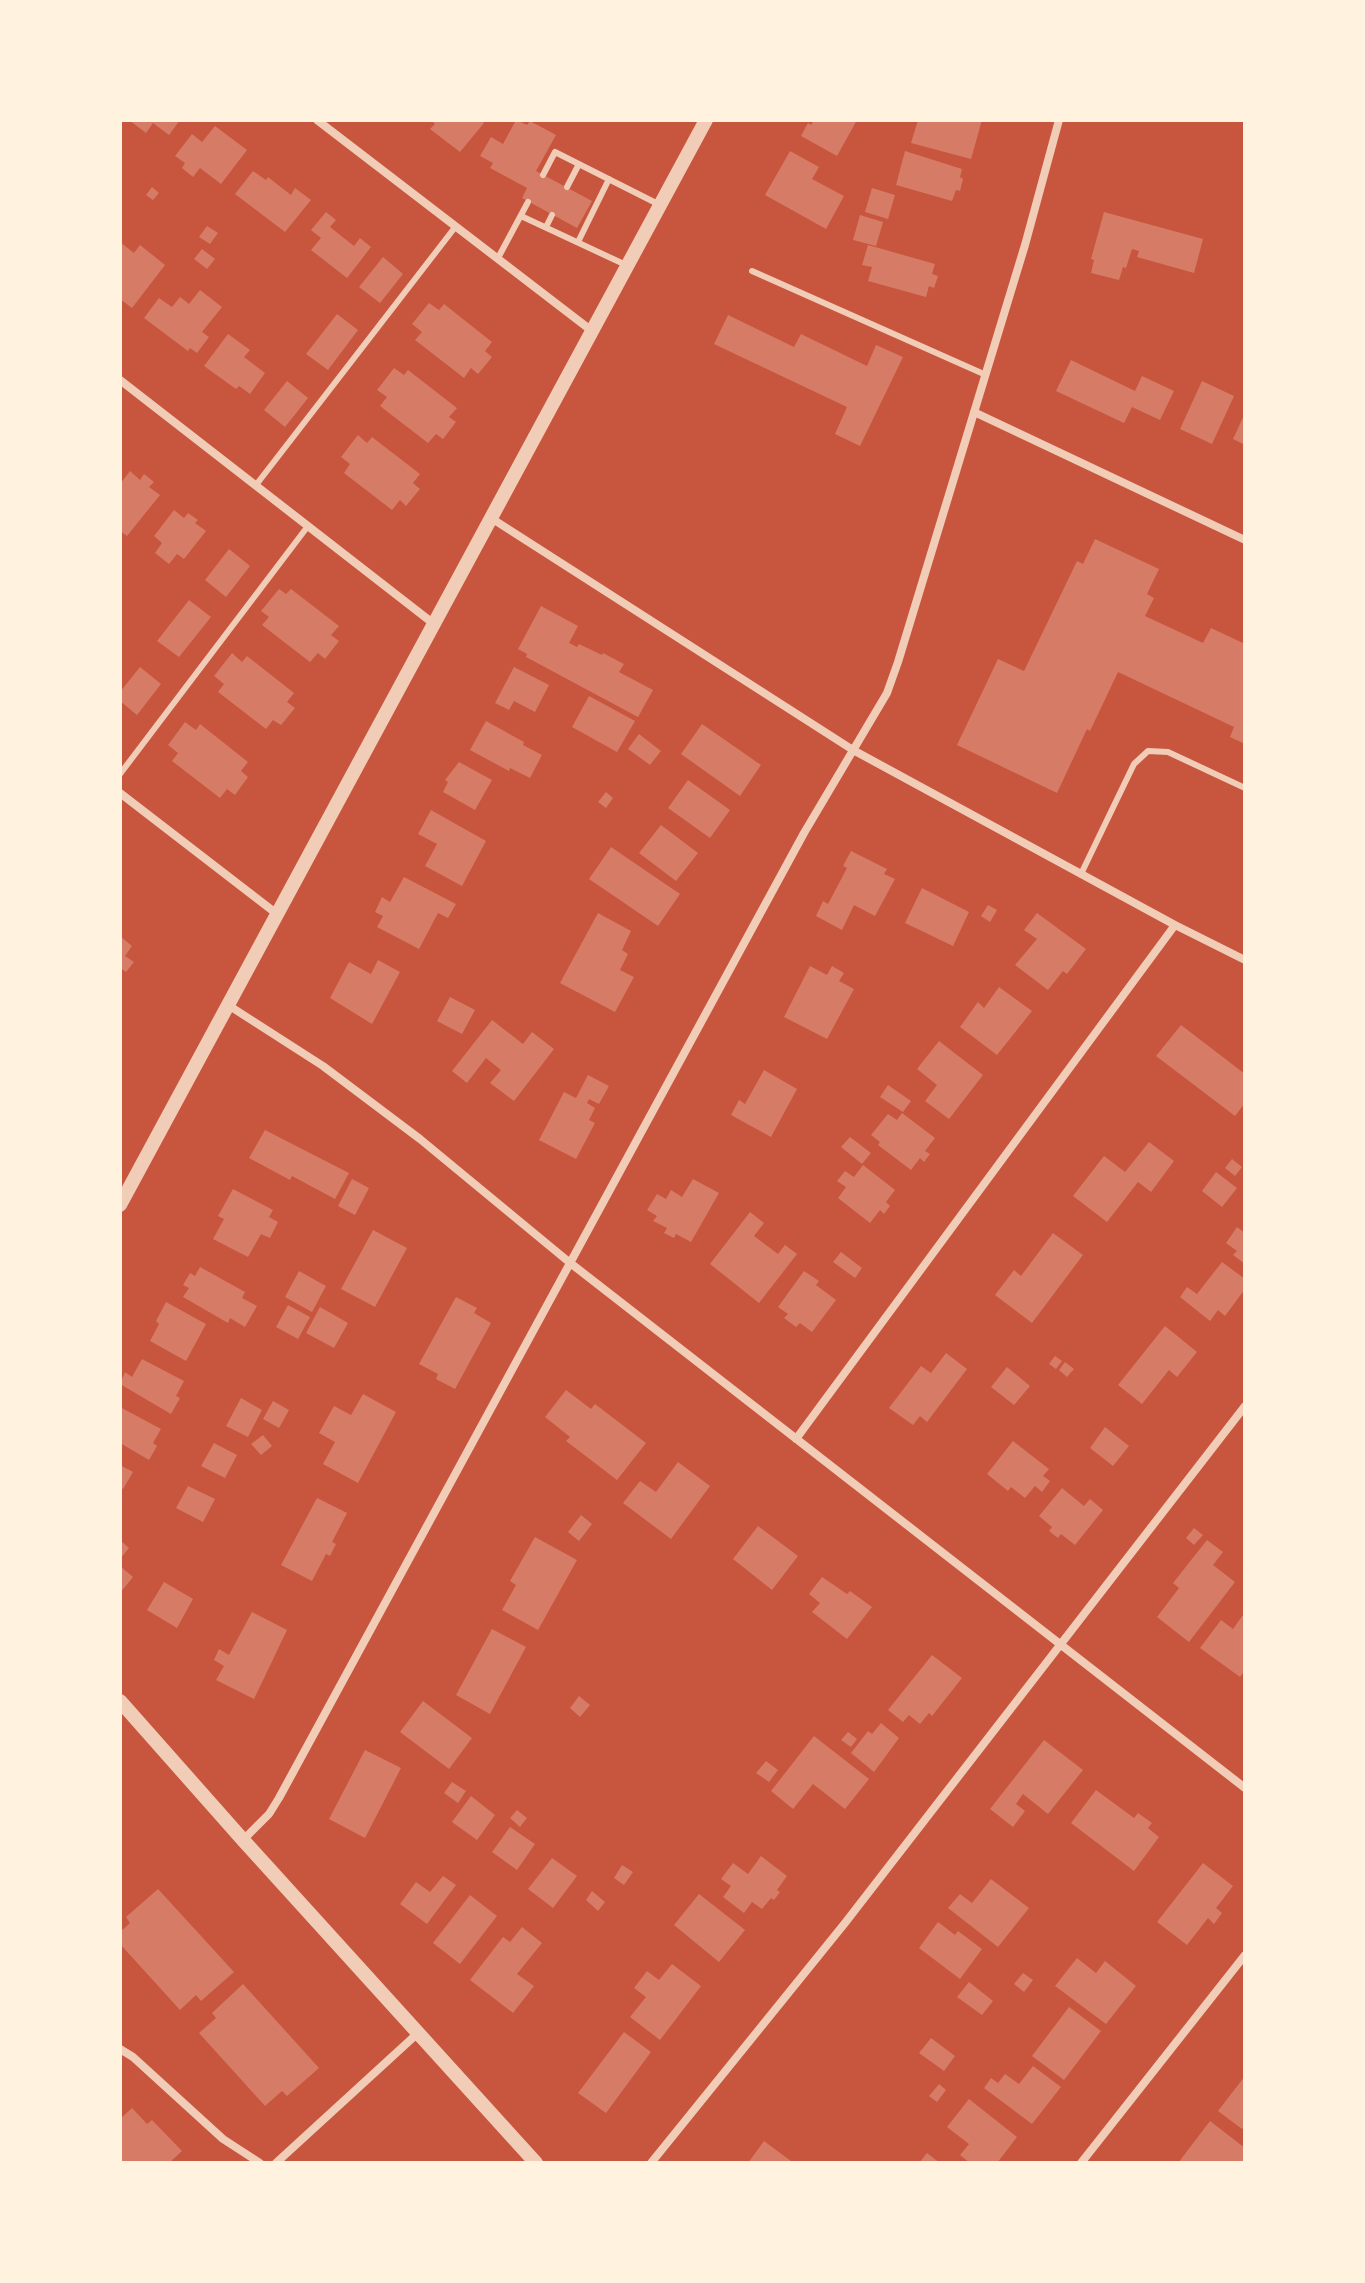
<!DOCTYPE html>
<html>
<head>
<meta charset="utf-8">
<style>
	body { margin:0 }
	#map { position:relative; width:1365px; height:2283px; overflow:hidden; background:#c8553d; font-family:Manrope,sans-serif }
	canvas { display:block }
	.frame { position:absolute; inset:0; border:122px solid #fff3e0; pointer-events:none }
</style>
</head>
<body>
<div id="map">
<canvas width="1365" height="2283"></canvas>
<div class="frame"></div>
</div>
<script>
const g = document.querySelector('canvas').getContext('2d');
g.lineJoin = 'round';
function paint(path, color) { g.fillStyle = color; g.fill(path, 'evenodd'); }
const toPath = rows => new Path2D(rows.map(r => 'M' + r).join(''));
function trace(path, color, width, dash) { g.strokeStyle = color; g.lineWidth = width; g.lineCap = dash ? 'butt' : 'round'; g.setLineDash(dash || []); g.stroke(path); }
paint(toPath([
	[129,120,180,120,169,135,153,123,146,133],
	[431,120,481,120,484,123,460,152,430,129,435,124],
	[516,120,527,125,530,121,556,135,536,171,592,201,577,228,522,198,527,188,490,168,493,163,480,156,491,137,503,144],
	[814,120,857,120,837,156,801,136,808,123,811,125],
	[918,120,982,120,971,159,911,143],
	[215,126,247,150,221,184,200,168,193,177,182,168,185,163,175,156,192,134,202,142],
	[790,151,819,167,812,179,844,196,826,229,765,195],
	[905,151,962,169,960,177,963,179,960,191,956,190,952,201,896,185],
	[253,171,266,180,268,177,291,195,295,188,311,200,285,232,235,194],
	[152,187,159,193,153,200,146,195],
	[872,188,895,195,888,219,865,212],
	[326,212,336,220,330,227,354,246,360,238,371,247,347,278,311,250,321,238,311,230],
	[1104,212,1203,239,1194,273,1137,257,1139,251,1132,249,1126,268,1123,267,1119,280,1091,273,1094,260,1091,259],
	[860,215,883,222,876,246,853,240],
	[207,226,218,233,210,244,199,237],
	[120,242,134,253,140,245,165,265,132,308,120,299],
	[868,245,935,264,932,274,938,276,934,288,929,286,926,297,868,281,872,267,862,265],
	[202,249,215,259,207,269,194,259],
	[383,257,403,274,380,303,359,287],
	[200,290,222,307,202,332,209,337,197,353,190,348,188,351,144,318,159,298,172,307,180,297,189,304],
	[429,303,439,310,444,304,492,342,485,351,492,357,478,374,471,368,464,378,415,340,422,332,412,324],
	[337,314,358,330,328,370,306,354],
	[728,315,794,347,801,334,867,366,876,345,903,357,860,446,835,434,847,407,714,344],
	[228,334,250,350,244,357,265,373,250,394,239,386,236,389,204,366],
	[1071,360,1135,391,1142,376,1174,391,1160,420,1132,407,1124,423,1056,391],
	[394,368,404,375,408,370,457,408,449,417,456,422,443,439,436,434,428,443,380,406,387,397,377,390],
	[287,381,308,398,285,427,264,410],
	[1202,381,1234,396,1212,444,1180,429],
	[1245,413,1245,445,1233,439],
	[358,435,367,443,372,437,420,474,413,483,420,489,406,506,400,500,392,510,344,473,350,464,341,457],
	[130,471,140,480,144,474,154,482,149,487,160,495,127,536,120,531,120,484],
	[174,510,184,518,188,513,198,520,195,523,206,531,184,559,177,554,169,564,155,553,162,543,154,536],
	[1095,539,1159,569,1147,594,1154,598,1145,616,1203,643,1211,628,1245,644,1245,744,1230,737,1234,727,1118,672,1090,731,1087,729,1057,793,957,745,998,659,1024,671,1077,561,1083,564],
	[229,549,250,566,226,597,205,580],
	[279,589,286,594,291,589,339,626,331,635,339,641,325,659,318,653,310,662,262,625,269,617,261,611],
	[189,600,211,617,179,657,157,641],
	[541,606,578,626,569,643,577,647,579,644,602,655,603,653,624,664,619,672,653,690,638,717,526,657,527,654,518,649],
	[232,653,242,662,247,656,294,693,287,702,295,708,281,725,273,720,266,729,218,692,224,684,214,676],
	[140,667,161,684,137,715,120,701,120,692],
	[514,667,549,685,535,712,514,701,509,710,495,703],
	[589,696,635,721,617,752,572,727],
	[486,721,524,742,523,745,542,755,530,778,510,768,509,771,470,750],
	[185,722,196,730,200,724,248,762,241,771,248,777,235,795,227,789,220,798,172,761,178,753,168,745],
	[702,724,761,765,740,796,681,754],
	[639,734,661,751,650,765,628,749],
	[459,762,492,780,475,810,443,792,448,782,445,780],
	[688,780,730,810,710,838,668,808],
	[606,792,613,798,606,808,598,802],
	[431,810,486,841,462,886,425,866,437,844,418,834],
	[661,825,698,853,676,881,639,853],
	[611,847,680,894,658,926,589,879],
	[851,851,887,869,884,874,895,879,875,916,854,905,842,930,816,916,823,901,828,904,847,868,843,866],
	[404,877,456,904,448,918,438,913,419,949,377,927,383,916,375,912,382,897,390,902],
	[922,888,969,912,953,946,905,923],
	[988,905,997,910,990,922,981,916],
	[598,913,631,931,622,950,628,954,620,970,634,977,615,1012,560,983],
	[1037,913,1086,949,1067,974,1063,971,1048,990,1015,965,1037,939,1024,930],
	[120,936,132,946,125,956,134,962,126,972,120,968],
	[378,960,400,972,372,1024,330,998,349,962,371,974],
	[810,966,827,975,832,966,844,973,839,981,854,989,827,1039,784,1017],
	[999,987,1032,1011,997,1055,960,1027,978,1002,984,1008],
	[450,997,475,1010,462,1034,437,1021],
	[492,1020,523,1044,532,1032,554,1049,514,1101,490,1083,501,1070,486,1058,467,1083,452,1071],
	[1181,1025,1245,1074,1245,1103,1235,1116,1156,1056],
	[939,1041,983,1075,949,1119,925,1101,937,1085,917,1069],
	[764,1070,797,1089,771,1137,731,1115,739,1100,745,1104],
	[588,1075,609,1086,599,1104,589,1099,587,1103,595,1108,589,1120,595,1123,576,1159,539,1140,564,1092,576,1098],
	[888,1085,911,1101,903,1112,880,1097],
	[902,1113,935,1138,925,1151,930,1154,924,1162,920,1158,911,1170,878,1145,880,1142,871,1135,888,1114,897,1120],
	[265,1130,349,1173,335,1199,292,1176,290,1180,249,1158],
	[850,1137,871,1153,862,1164,841,1147],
	[1149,1142,1174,1161,1151,1192,1138,1182,1107,1222,1073,1196,1104,1156,1125,1172],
	[1232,1159,1242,1167,1235,1176,1225,1168],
	[863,1165,895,1190,886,1202,890,1206,884,1214,880,1210,870,1223,838,1198,846,1187,837,1181,845,1171,854,1177],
	[1216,1172,1237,1188,1222,1207,1202,1191],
	[352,1179,369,1188,355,1215,338,1206],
	[693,1179,719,1193,691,1242,676,1234,674,1238,664,1233,667,1228,653,1221,657,1216,647,1210,657,1194,666,1199,671,1190,682,1197],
	[233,1189,273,1210,269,1217,278,1222,270,1238,261,1234,248,1257,213,1239,224,1219,218,1216],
	[750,1212,764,1223,754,1236,778,1254,785,1245,797,1254,759,1303,710,1264],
	[1237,1227,1245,1233,1245,1264,1233,1255,1237,1251,1226,1243],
	[373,1230,407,1248,375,1307,341,1289],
	[1053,1233,1083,1255,1032,1323,995,1295,1014,1270,1021,1276],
	[841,1252,862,1268,855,1278,833,1262],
	[1222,1262,1245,1279,1245,1289,1225,1316,1218,1310,1210,1321,1180,1297,1187,1287,1197,1294],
	[200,1267,245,1292,242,1298,257,1306,245,1327,230,1318,228,1323,183,1297,189,1288,183,1285,190,1273,195,1276],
	[299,1271,326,1286,312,1312,285,1297],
	[804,1271,819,1281,816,1285,836,1300,812,1332,800,1323,796,1327,784,1318,788,1314,778,1307],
	[456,1297,477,1308,474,1313,491,1323,455,1389,436,1379,438,1374,419,1364],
	[166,1302,206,1324,186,1361,150,1341,159,1324,156,1321],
	[288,1305,310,1317,298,1339,276,1327],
	[320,1307,348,1323,334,1348,306,1333],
	[1165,1326,1197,1352,1177,1377,1169,1370,1142,1404,1118,1385],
	[946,1353,967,1369,927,1422,920,1416,913,1425,889,1408,921,1366,931,1373],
	[1055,1356,1062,1361,1056,1369,1049,1364],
	[142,1359,184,1381,176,1396,180,1398,171,1414,120,1384,125,1372,132,1377],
	[1065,1362,1074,1369,1067,1377,1059,1370],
	[1007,1367,1030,1386,1014,1405,991,1387],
	[566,1390,591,1409,595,1404,646,1443,617,1480,566,1441,570,1437,545,1417],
	[363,1394,396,1412,358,1483,323,1464,335,1442,319,1433,334,1406,351,1415],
	[241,1398,262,1410,248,1437,226,1426],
	[273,1401,289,1410,279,1428,263,1419],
	[120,1407,161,1429,153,1443,157,1446,149,1460,120,1443],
	[1105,1427,1129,1446,1113,1466,1090,1448],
	[263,1435,272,1446,261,1455,251,1444],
	[1013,1441,1049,1469,1043,1476,1050,1481,1042,1492,1035,1486,1025,1498,1011,1487,1008,1491,987,1474],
	[214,1443,237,1455,225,1478,201,1466],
	[678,1462,710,1486,671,1539,623,1503,640,1481,656,1492],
	[120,1465,133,1472,123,1489,120,1487],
	[188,1486,215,1499,203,1522,176,1508],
	[1062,1488,1084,1506,1090,1499,1103,1510,1075,1545,1061,1534,1058,1538,1049,1531,1052,1527,1039,1516],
	[317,1498,347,1513,332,1542,336,1544,330,1556,326,1554,312,1581,281,1565],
	[581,1515,592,1524,579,1541,568,1532],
	[758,1526,798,1556,772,1590,733,1559],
	[1194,1528,1203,1535,1194,1545,1186,1538],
	[535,1537,577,1560,538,1630,502,1610,516,1585,510,1581],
	[120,1540,129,1548,120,1559],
	[1207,1540,1223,1552,1213,1565,1235,1582,1189,1642,1157,1617,1179,1588,1173,1583],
	[120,1566,133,1577,120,1593],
	[822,1577,847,1594,850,1591,872,1607,847,1639,812,1612,820,1603,809,1594],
	[164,1582,193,1599,177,1628,147,1610],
	[252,1612,287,1630,254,1699,216,1680,224,1666,214,1660,219,1649,229,1655],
	[1245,1612,1245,1670,1240,1677,1200,1648,1221,1620,1233,1629],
	[492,1629,526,1647,490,1714,456,1695],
	[932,1655,962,1678,932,1716,929,1713,920,1724,909,1715,903,1722,888,1710],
	[579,1696,590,1705,580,1717,570,1708],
	[423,1701,472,1738,449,1769,400,1732],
	[881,1723,899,1738,874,1772,851,1753,868,1731,872,1734],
	[848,1732,857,1739,851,1747,841,1740],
	[814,1736,869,1779,845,1809,813,1784,793,1809,771,1791],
	[1044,1740,1083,1770,1048,1814,1023,1794,1016,1804,1025,1811,1013,1827,990,1809],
	[365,1750,401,1768,365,1838,329,1819],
	[766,1761,778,1770,769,1782,756,1773],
	[452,1782,466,1791,458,1803,444,1793],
	[1096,1790,1134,1818,1138,1813,1152,1823,1148,1828,1159,1837,1134,1871,1071,1823],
	[471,1796,495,1815,477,1840,452,1822],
	[517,1810,527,1818,520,1827,510,1818],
	[510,1827,535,1844,517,1870,492,1852],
	[761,1856,787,1876,777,1890,780,1892,774,1900,771,1898,762,1909,752,1902,744,1913,723,1897,731,1886,721,1879,733,1863,748,1874],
	[552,1858,577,1876,553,1908,528,1889],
	[1203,1863,1233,1886,1216,1908,1222,1913,1214,1924,1208,1918,1187,1945,1157,1922],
	[622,1865,633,1872,624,1885,614,1878],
	[443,1876,456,1885,427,1924,400,1904,416,1882,430,1892],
	[991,1879,1029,1908,998,1947,948,1908,960,1894,972,1903],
	[158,1889,234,1972,201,2001,196,1995,180,2010,120,1944,120,1932,130,1923,126,1917],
	[592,1891,605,1902,598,1911,586,1900],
	[699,1894,745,1930,719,1962,674,1925],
	[470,1895,497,1916,460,1964,433,1943],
	[938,1922,955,1935,958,1931,982,1949,960,1979,919,1948],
	[522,1927,542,1943,517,1974,534,1986,513,2013,470,1980,503,1937,510,1942],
	[1077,1958,1096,1973,1105,1961,1136,1986,1106,2024,1055,1986],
	[672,1964,701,1986,660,2040,630,2017,646,1997,634,1988,647,1971,659,1980],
	[1023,1973,1033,1980,1024,1992,1014,1984],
	[969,1982,993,2001,982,2015,957,1997],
	[243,1984,319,2068,287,2096,282,2091,265,2106,199,2033,216,2018,212,2013],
	[1069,2007,1101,2031,1064,2080,1032,2056],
	[624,2032,651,2052,606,2113,578,2093],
	[931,2038,955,2056,944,2071,919,2053],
	[1033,2066,1061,2087,1032,2124,984,2088,991,2078,998,2083,1005,2074,1019,2084],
	[1245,2076,1245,2125,1242,2129,1218,2111],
	[939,2084,946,2090,937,2102,929,2096],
	[969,2099,1017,2137,997,2163,970,2163,960,2155,969,2144,947,2127],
	[132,2108,147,2124,152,2120,182,2151,169,2163,120,2163,120,2119],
	[1210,2121,1245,2148,1245,2163,1178,2163],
	[764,2141,791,2161,789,2163,748,2163],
	[927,2153,940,2163,919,2163]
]), '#d67c66');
trace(toPath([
	[543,175,555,152,660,205],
	[567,187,579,164],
	[521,216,626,265],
	[546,227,552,215],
	[578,242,609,179],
	[498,258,528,202],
	[752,271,986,375],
	[256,485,456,226],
	[120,774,308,526],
	[1081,874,1134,764,1148,751,1168,752,1245,788]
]), '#f1ccb7', 6);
trace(toPath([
	[317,120,592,331],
	[120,380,434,624],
	[974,412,1245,540],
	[491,518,853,750,1175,925,1245,960],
	[120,793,277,914],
	[228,1005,323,1066,420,1139,569,1262,1245,1788],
	[796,1439,1175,925],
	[243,1840,269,1814,279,1798,804,833,887,693,898,662,1025,245,1059,120],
	[120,2049,133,2057,223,2139,260,2163],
	[276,2163,418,2033],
	[651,2163,845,1923,1245,1406],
	[1081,2163,1245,1955]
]), '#f1ccb7', 8);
trace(toPath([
	[120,1205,706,120],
	[120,1701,243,1840,536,2163]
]), '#f1ccb7', 14);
</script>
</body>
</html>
